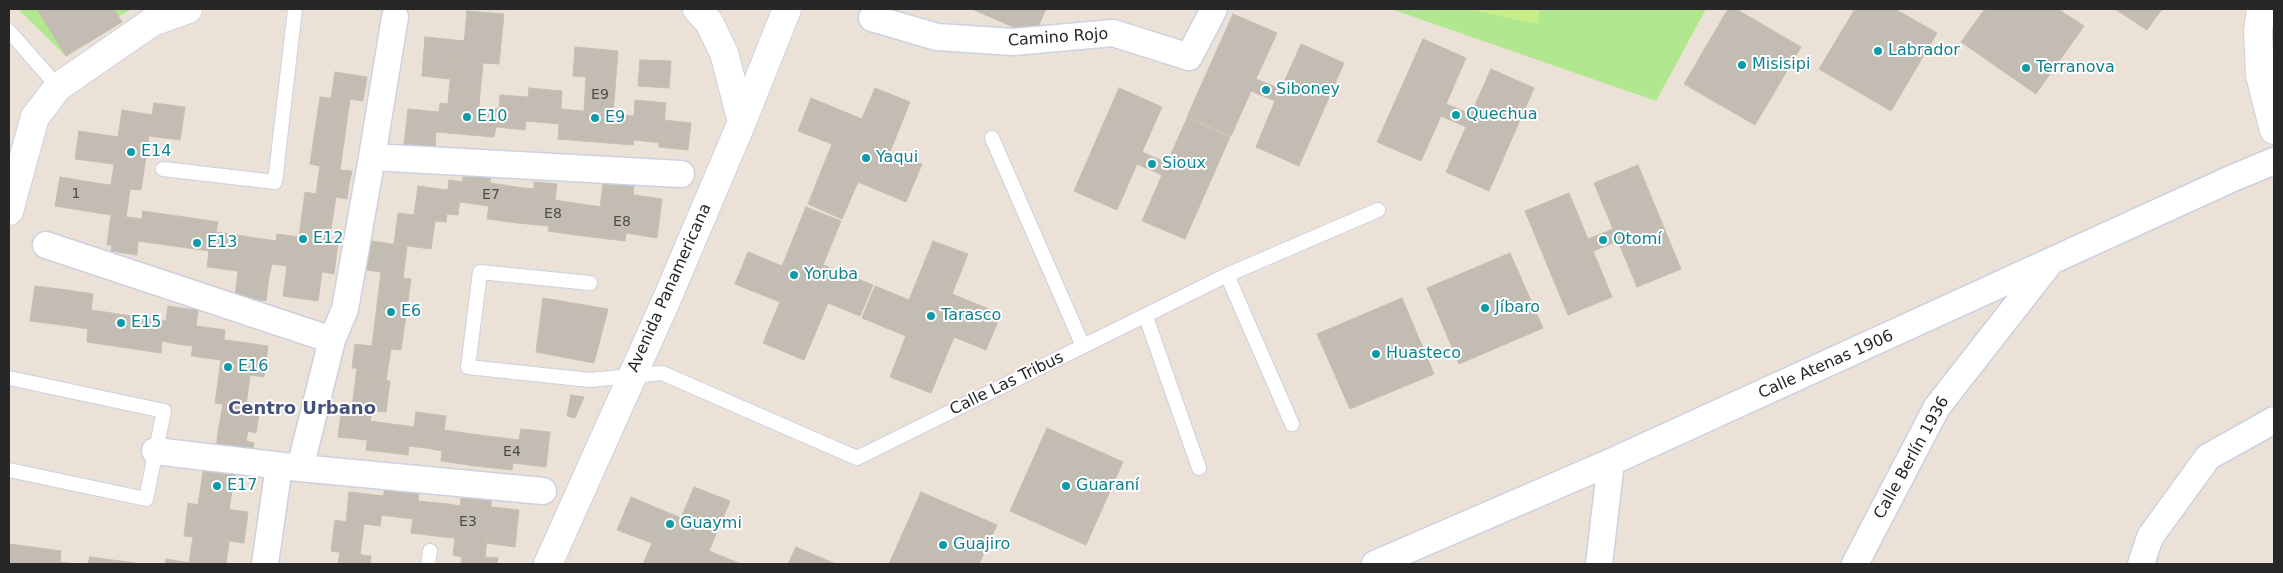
<!DOCTYPE html>
<html>
<head>
<meta charset="utf-8">
<style>
	body { margin:0 }
	#map { position:relative; width:2283px; height:573px; overflow:hidden; background:#ebe1d7; font-family:"DejaVu Sans",sans-serif }
	canvas { display:block }
	.frame { position:absolute; inset:0; border:10px solid #272727; pointer-events:none }
</style>
</head>
<body>
<div id="map">
<canvas width="2283" height="573"></canvas>
<div class="frame"></div>
</div>
<script>
const g = document.querySelector('canvas').getContext('2d');
g.lineJoin = 'round';
function paint(path, color) { g.fillStyle = color; g.fill(path, 'evenodd'); }
const toPath = rows => new Path2D(rows.map(r => 'M' + r).join(''));
function trace(path, color, width, dash) { g.strokeStyle = color; g.lineWidth = width; g.lineCap = dash ? 'butt' : 'round'; g.setLineDash(dash || []); g.stroke(path); }
function write(font, color, halo, rows, align = 'center') {
  g.font = font + ' "DejaVu Sans",sans-serif'; g.lineWidth = 4; g.setLineDash([]); g.textBaseline = 'middle'; g.strokeStyle = halo; g.fillStyle = color; for (const [text, x, y, turn = 0] of rows) {
    g.save(); g.translate(x, y); g.rotate((+turn || 0) * Math.PI / 180); g.textAlign = isNaN(turn) ? turn : align; if (halo) g.strokeText(text, 0, 0); g.fillText(text, 0, 0); g.restore();
  }
}
paint(toPath([
	[18,9,132,9,104,24,66,56],
	[1391,9,1706,9,1656,101]
]), '#b1e78e');
paint(toPath([
	[1468,9,1540,9,1537,24]
]), '#c9f088');
const building = toPath([
	[37,9,114,9,122,22,66,56,37,9],
	[972,9,1046,9,1034,36,972,9],
	[1728,9,1736,9,1801,47,1755,125,1684,84,1728,9],
	[1855,9,1895,9,1937,33,1891,111,1819,69,1855,9],
	[1985,9,2058,9,2084,26,2036,94,1961,42,1985,9],
	[2115,9,2162,9,2147,30,2115,9],
	[467,11,504,14,499,64,483,63,480,93,449,91,453,56,463,57,467,11],
	[1233,14,1277,33,1256,79,1281,89,1301,44,1344,63,1299,166,1256,147,1275,101,1251,91,1231,136,1187,117,1233,14],
	[425,37,465,41,463,57,453,56,450,79,422,76,425,37],
	[1423,39,1466,58,1446,104,1471,114,1491,69,1534,88,1489,191,1446,172,1466,127,1441,116,1421,161,1377,142,1423,39],
	[575,47,618,51,613,114,584,112,586,77,573,76,575,47],
	[640,60,671,61,669,88,638,86,640,60],
	[335,72,367,77,363,101,350,99,340,170,352,171,349,184,318,180,320,166,310,164,320,97,331,98,335,72],
	[529,88,562,91,561,109,634,116,635,100,666,103,662,143,634,140,633,145,558,139,559,124,526,121,529,88],
	[875,88,910,102,890,152,922,164,906,202,858,182,842,219,808,204,832,144,798,131,811,98,862,119,875,88],
	[1119,88,1162,107,1142,152,1167,163,1187,118,1230,137,1185,239,1142,221,1162,175,1137,164,1117,210,1074,191,1119,88],
	[449,91,480,93,479,108,499,109,500,95,528,97,525,130,496,127,494,137,436,132,435,148,404,145,408,109,439,112,440,103,448,104,449,91],
	[154,103,185,107,180,140,149,136,141,190,130,189,126,217,98,213,98,208,92,207,96,183,111,185,122,110,152,115,154,103],
	[664,120,691,123,688,150,659,147,659,143,662,143,664,120],
	[79,131,118,137,114,164,75,159,79,131],
	[1638,165,1681,269,1637,287,1618,241,1593,251,1612,297,1568,315,1525,211,1569,193,1588,239,1613,229,1594,183,1638,165],
	[464,171,491,175,490,183,523,188,518,223,487,219,489,206,460,202,464,171],
	[60,177,96,183,92,207,98,208,98,213,55,206,60,177],
	[604,177,634,181,633,195,628,194,627,210,600,207,604,177],
	[318,180,349,184,347,199,336,197,329,241,338,243,334,274,322,272,318,301,283,296,287,266,272,264,269,276,238,271,243,236,276,241,277,234,299,237,305,192,316,194,318,180],
	[449,180,462,182,458,215,447,214,446,222,435,221,431,249,394,244,398,213,414,215,418,186,448,190,449,180],
	[534,182,557,184,555,200,587,205,583,236,548,231,549,226,518,223,523,188,534,189,534,182],
	[628,194,662,199,657,238,626,233,625,241,583,236,587,205,627,210,628,194],
	[806,207,841,221,823,265,873,285,860,316,828,303,804,360,763,343,780,302,735,284,748,252,782,266,806,207],
	[143,211,218,222,216,232,243,236,238,271,207,267,209,251,138,241,137,255,111,251,112,245,107,245,111,215,142,219,143,211],
	[371,241,407,246,403,278,411,279,401,350,391,349,386,380,356,376,357,368,352,368,355,344,372,346,381,272,367,270,371,241],
	[933,241,968,254,952,294,1001,314,986,350,954,337,931,393,890,377,906,336,862,318,875,286,909,300,933,241],
	[1510,253,1543,328,1459,364,1427,288,1510,253],
	[238,271,269,276,266,301,235,296,238,271],
	[35,286,67,290,62,325,30,321,35,286],
	[67,290,93,294,91,310,166,321,168,306,181,308,176,344,162,341,161,353,87,342,88,329,62,325,67,290],
	[543,298,608,309,594,363,536,352,543,298],
	[1402,298,1434,374,1350,409,1317,334,1402,298],
	[181,308,198,310,196,326,225,330,224,340,240,342,235,373,250,376,246,405,260,407,256,433,248,431,247,436,218,432,223,404,215,403,221,360,191,356,193,346,176,344,181,308],
	[240,342,268,346,264,377,235,373,240,342],
	[356,376,390,381,386,412,372,411,367,440,338,437,342,406,352,407,356,376],
	[571,395,584,397,575,418,567,416,571,395],
	[416,412,430,414,426,448,409,446,408,455,366,450,370,421,414,427,416,412],
	[430,414,446,416,444,430,479,435,475,466,441,461,442,451,426,448,430,414],
	[1047,428,1123,462,1086,545,1010,511,1047,428],
	[521,429,550,432,546,467,513,463,512,470,475,466,479,435,519,440,521,429],
	[218,432,247,436,246,441,254,443,250,468,236,466,229,510,218,508,215,539,229,542,226,564,189,563,193,537,184,536,188,503,198,505,205,459,215,460,218,432],
	[419,485,418,501,448,504,444,537,411,533,413,519,381,515,385,486,419,485],
	[694,487,730,501,709,551,741,564,643,564,652,543,617,530,631,497,681,518,694,487],
	[349,492,384,496,380,526,364,524,360,555,331,551,335,520,346,522,349,492],
	[462,492,492,496,485,557,498,558,497,564,461,564,462,557,453,555,455,538,444,537,448,504,460,506,462,492],
	[921,492,997,525,979,564,889,564,921,492],
	[491,507,519,510,515,547,486,543,491,507],
	[218,508,248,512,244,543,215,539,218,508],
	[9,544,17,545,14,564,9,564,9,544],
	[17,545,61,551,60,562,74,564,14,564,17,545],
	[796,547,836,564,788,564,796,547],
	[340,552,371,556,370,564,338,564,340,552],
	[90,557,135,563,88,564,90,557],
	[166,559,197,564,165,564,166,559]
]);
paint(building, '#c2bcb3');
trace(building, '#c6beb1', 1);
const lane = toPath([
	[9,31,58,87],
	[992,138,1083,346],
	[163,169,275,182,295,9],
	[1227,275,1292,424],
	[590,283,480,272,468,367,590,380,662,373,857,458,1227,275,1378,210],
	[1146,317,1199,468],
	[9,378,164,411,146,499,9,470],
	[428,564,430,551]
]);
const street = toPath([
	[395,17,372,157,681,174],
	[872,18,937,37,1013,42,1113,33,1189,57,1214,9],
	[46,245,332,340,345,309,372,157],
	[332,340,300,468,543,491],
	[155,451,300,468],
	[265,564,279,466],
	[1375,564,1611,462,2233,178,2274,161],
	[1599,564,1611,462],
	[1855,564,1937,407,2048,265],
	[2141,564,2150,537,2208,457,2274,420]
]);
const secondary = toPath([
	[697,9,709,22,724,53,742,122],
	[2261,9,2258,31,2260,75,2274,130],
	[9,211,35,117,58,87,152,22,188,9],
	[548,564,666,301,742,122,787,9]
]);
trace(lane, '#ccd1e2', 16);
trace(street, '#ccd1e2', 29);
trace(secondary, '#ccd1e2', 30);
trace(lane, '#fff', 14);
trace(street, '#fff', 26);
trace(secondary, '#fff', 28);
for (const [x, y, r, color] of [
	[1878,51,5,"#0f9aa8"],
	[1742,65,5,"#0f9aa8"],
	[2026,68,5,"#0f9aa8"],
	[1266,90,5,"#0f9aa8"],
	[1456,115,5,"#0f9aa8"],
	[467,117,5,"#0f9aa8"],
	[595,118,5,"#0f9aa8"],
	[131,152,5,"#0f9aa8"],
	[866,158,5,"#0f9aa8"],
	[1152,164,5,"#0f9aa8"],
	[303,239,5,"#0f9aa8"],
	[1603,240,5,"#0f9aa8"],
	[197,243,5,"#0f9aa8"],
	[794,275,5,"#0f9aa8"],
	[1485,308,5,"#0f9aa8"],
	[391,312,5,"#0f9aa8"],
	[931,316,5,"#0f9aa8"],
	[121,323,5,"#0f9aa8"],
	[1376,354,5,"#0f9aa8"],
	[228,367,5,"#0f9aa8"],
	[217,486,5,"#0f9aa8"],
	[1066,486,5,"#0f9aa8"],
	[670,524,5,"#0f9aa8"],
	[943,545,5,"#0f9aa8"]
]) { const dot = new Path2D(); dot.arc(x, y, r, 0, 2 * Math.PI); g.fillStyle = color; g.fill(dot); trace(dot, '#fff', 2); }
write('14px', '#4e4c4a', null, [
	["E9",600,95],
	["1",76,194],
	["E7",491,195],
	["E8",553,214],
	["E8",622,222],
	["E4",512,452],
	["E3",468,522]
]);
write('16px', '#272727', '#fff', [
	["Camino Rojo",1058,38,-4],
	["Avenida Panamericana",670,288,-66],
	["Calle Atenas 1906",1826,365,-24],
	["Calle Las Tribus",1007,384,-26],
	["Calle Berlín 1936",1912,458,-61]
]);
write('16px', '#0d838f', '#fff', [
	["Labrador",1888,51],
	["Misisipi",1752,65],
	["Terranova",2036,68],
	["Siboney",1276,90],
	["Quechua",1466,115],
	["E10",477,117],
	["E9",605,118],
	["E14",141,152],
	["Yaqui",876,158],
	["Sioux",1162,164],
	["E12",313,239],
	["Otomí",1613,240],
	["E13",207,243],
	["Yoruba",804,275],
	["Jíbaro",1495,308],
	["E6",401,312],
	["Tarasco",941,316],
	["E15",131,323],
	["Huasteco",1386,354],
	["E16",238,367],
	["E17",227,486],
	["Guaraní",1076,486],
	["Guaymi",680,524],
	["Guajiro",953,545]
], 'left');
write('bold 18px', '#45517b', '#fff', [
	["Centro Urbano",302,409]
]);
</script>
</body>
</html>
